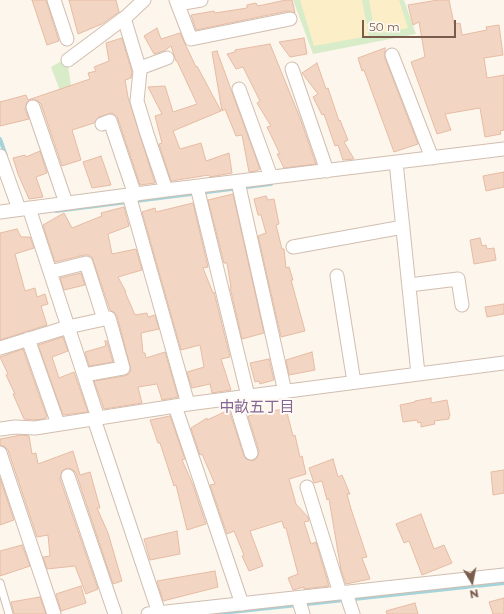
<!DOCTYPE html>
<html>
<head>
<meta charset="utf-8">
<style>
	body { margin:0 }
	#map { position:relative; width:504px; height:614px; overflow:hidden; background:#fdf6ec; font-family:Montserrat,sans-serif }
	canvas { display:block }
	.north { position:absolute; left:452px; top:562px; width:40px; height:40px; -webkit-text-stroke:3px #fffaf3; paint-order:stroke; rotate:170deg; font-size:11px; font-weight:700; line-height:16px; text-align:center; color:#7a5c4d }
	.north::after { content:''; display:block; margin:auto; width:14px; height:18px; background:#7a5c4d; clip-path:polygon(50% 0,100% 100%,50% 72%,0 100%) }
	.scale { position:absolute; left:362px; top:20px; width:94px; height:18px; box-sizing:border-box; border:2px solid #7a5c4d; border-top:0; padding-left:5px; font-size:12px; line-height:14px; white-space:nowrap; color:#7a5c4d; -webkit-text-stroke:3px #fffaf3; paint-order:stroke }
</style>
</head>
<body>
<div id="map">
<canvas width="504" height="614"></canvas>
<div class="north">N</div>
<div class="scale">50 m</div>
</div>
<script>
const g = document.querySelector('canvas').getContext('2d');
g.lineJoin = 'round';
function paint(path, color) { g.fillStyle = color; g.fill(path, 'evenodd'); }
const toPath = rows => new Path2D(rows.map(r => 'M' + r).join(''));
function trace(path, color, width, dash) { g.strokeStyle = color; g.lineWidth = width; g.lineCap = dash ? 'butt' : 'round'; g.setLineDash(dash || []); g.stroke(path); }
function write(font, color, halo, rows, align = 'center') {
  g.font = font + ' Montserrat,"Noto Sans JP",sans-serif'; g.lineWidth = 4; g.setLineDash([]); g.textBaseline = 'middle'; g.strokeStyle = halo; g.fillStyle = color; for (const [text, x, y, turn = 0] of rows) {
    g.save(); g.translate(x, y); g.rotate((+turn || 0) * Math.PI / 180); g.textAlign = isNaN(turn) ? turn : align; if (halo) g.strokeText(text, 0, 0); g.fillText(text, 0, 0); g.restore();
  }
}
paint(toPath([
	[293,0,404,0,416,34,313,54],
	[65,59,68,66,72,92,62,96,51,67]
]), '#d8ecc9');
paint(toPath([
	[300,0,362,0,369,36,314,46],
	[369,0,399,0,408,28,381,33,375,32]
]), '#fcefc7');
trace(toPath([
	[0,139,6,156],
	[56,211,271,184],
	[213,614,504,583]
]), '#a5d3da', 4);
const building = toPath([
	[32,0,46,0,59,41,47,45,32,0],
	[69,0,116,0,119,12,102,24,78,34,69,0],
	[286,0,292,0,295,13,288,11,196,30,191,15,214,11,215,13,247,8,247,5,256,3,258,6,286,0],
	[438,0,449,0,454,24,460,23,462,35,487,30,486,27,499,25,503,55,484,58,487,78,504,75,504,130,500,131,501,134,485,137,480,108,445,114,451,130,437,134,411,62,425,57,419,22,413,25,408,5,438,0],
	[157,28,161,39,180,33,196,67,197,66,221,111,173,131,180,149,201,143,206,161,229,153,232,173,210,177,209,175,171,181,159,144,162,143,155,116,162,114,148,87,165,86,173,112,197,104,177,61,176,61,171,46,164,51,154,54,144,36,157,28],
	[122,38,132,72,131,78,125,80,128,97,155,183,140,185,117,116,112,113,99,117,94,123,72,130,81,160,62,166,41,104,38,101,31,99,27,102,25,109,29,119,0,126,0,102,26,95,28,100,90,79,88,73,96,71,94,67,109,61,106,43,122,38],
	[304,38,307,54,290,57,279,42,304,38],
	[270,44,300,118,316,164,284,168,277,154,280,154,267,127,271,126,257,103,260,101,243,67,236,69,227,54,235,52,235,50,270,44],
	[385,48,385,58,418,144,394,152,364,70,362,71,358,58,385,48],
	[217,51,260,169,256,171,249,172,242,135,236,136,225,109,222,111,212,52,217,51],
	[317,63,326,89,328,88,339,121,340,120,348,140,344,142,354,159,343,160,338,145,335,146,324,114,322,115,313,97,318,94,302,73,317,63],
	[40,151,47,173,36,177,43,197,29,199,18,174,13,158,25,155,26,157,40,151],
	[101,156,111,185,92,188,83,162,101,156],
	[504,172,504,187,486,191,483,176,504,172],
	[233,194,264,333,242,339,230,287,231,287,227,263,224,263,208,200,233,194],
	[266,196,268,200,274,199,279,224,276,225,282,249,284,249,286,268,289,267,293,280,291,280,305,331,281,337,258,236,266,233,261,215,258,215,254,199,266,196],
	[193,203,208,267,203,268,213,293,214,292,230,357,221,359,231,390,212,393,210,384,192,388,187,372,204,367,200,345,181,350,142,212,155,208,156,212,193,203],
	[124,207,129,226,108,234,112,254,136,249,142,270,118,277,126,292,125,292,135,315,147,313,148,317,155,315,159,329,141,333,143,353,145,353,146,358,165,352,178,397,162,400,157,384,138,387,142,403,104,409,94,381,124,376,129,374,131,370,117,316,114,312,110,310,92,257,88,255,84,255,55,262,43,225,64,213,72,228,102,216,101,213,124,207],
	[17,229,21,237,30,237,34,248,15,254,25,291,35,288,37,297,45,294,48,304,41,306,47,325,0,340,0,233,17,229],
	[480,238,482,246,486,245,487,249,494,248,496,260,474,264,470,240,480,238],
	[81,273,85,285,64,290,60,278,81,273],
	[504,304,504,314,487,317,485,307,504,304],
	[63,337,68,351,52,357,59,378,74,372,88,412,63,415,38,345,63,337],
	[105,341,107,341,113,362,89,366,85,352,106,346,105,341],
	[23,349,47,417,43,419,35,420,24,419,13,394,15,394,6,375,8,374,0,357,23,349],
	[312,352,315,370,289,375,286,360,312,352],
	[269,359,274,380,260,384,259,381,255,382,250,363,269,359],
	[431,398,431,403,447,400,450,416,449,416,449,419,434,421,435,424,421,427,421,422,418,423,417,420,403,422,400,405,415,402,415,401,431,398],
	[286,409,293,436,295,435,300,457,302,456,306,474,289,479,296,504,308,517,309,521,304,522,311,544,316,542,329,586,304,589,304,587,293,590,288,578,298,574,286,528,284,528,282,521,250,531,263,566,249,571,242,556,244,555,234,531,227,534,210,485,215,484,202,454,200,455,191,428,207,418,207,420,229,410,244,456,246,459,253,461,257,458,259,451,248,416,263,412,286,409],
	[170,416,185,459,182,460,193,485,206,524,187,530,176,485,174,486,160,443,158,443,150,420,170,416],
	[21,435,29,436,32,454,36,453,38,464,73,451,80,475,90,472,100,508,97,508,108,533,122,581,113,584,76,473,73,470,69,468,65,469,62,471,60,479,98,589,86,594,75,566,47,569,43,557,50,556,48,535,37,537,8,450,5,447,0,445,0,439,21,435],
	[333,459,338,477,342,475,350,494,347,494,351,509,367,557,362,558,370,579,346,584,341,570,329,499,327,500,322,481,314,483,309,468,333,459],
	[504,470,504,493,493,495,491,472,504,470],
	[0,478,14,520,0,525,0,478],
	[421,514,434,549,444,545,452,563,422,575,409,541,404,543,396,524,421,514],
	[177,531,180,554,150,560,144,539,177,531],
	[22,545,30,566,0,576,0,551,22,545],
	[215,571,218,587,163,601,157,581,215,571],
	[81,586,86,603,61,611,56,594,81,586],
	[40,597,46,614,14,614,11,602,40,597],
	[504,598,504,614,493,614,489,602,504,598],
	[415,603,418,614,387,614,386,611,415,603]
]);
paint(building, '#f3d5c3');
trace(building, '#e6bba3', 1);
const service = toPath([
	[0,583,9,614]
]);
const minor = toPath([
	[54,0,67,39],
	[176,0,191,39,290,19],
	[178,4,201,0],
	[124,18,140,71,137,101,147,134,166,190],
	[392,55,432,158],
	[68,60,127,16,144,0],
	[140,68,167,58],
	[292,69,327,171],
	[239,89,271,177],
	[33,107,66,203],
	[102,124,110,121,135,195],
	[0,156,19,209],
	[396,162,418,374],
	[238,182,285,392],
	[197,187,248,396],
	[129,195,188,404],
	[29,208,98,418],
	[0,212,166,190,504,149],
	[293,247,403,227],
	[50,272,86,263,104,319],
	[337,276,354,382],
	[409,285,458,279,462,305],
	[28,339,58,424],
	[0,348,68,327,109,318,123,368,84,375],
	[234,398,251,453],
	[175,406,242,604],
	[94,419,159,613],
	[0,429,15,427,35,428,188,404,504,363],
	[0,453,54,614],
	[68,476,115,614],
	[307,487,340,593],
	[346,593,353,614],
	[298,598,303,614],
	[148,614,504,575]
]);
trace(service, '#d1beb0', 9);
trace(minor, '#d1beb0', 15);
trace(service, '#fff', 7);
trace(minor, '#fff', 13);
write('15px', '#846695', '#fffaf3', [
	["中畝五丁目",257,408]
]);
</script>
</body>
</html>
